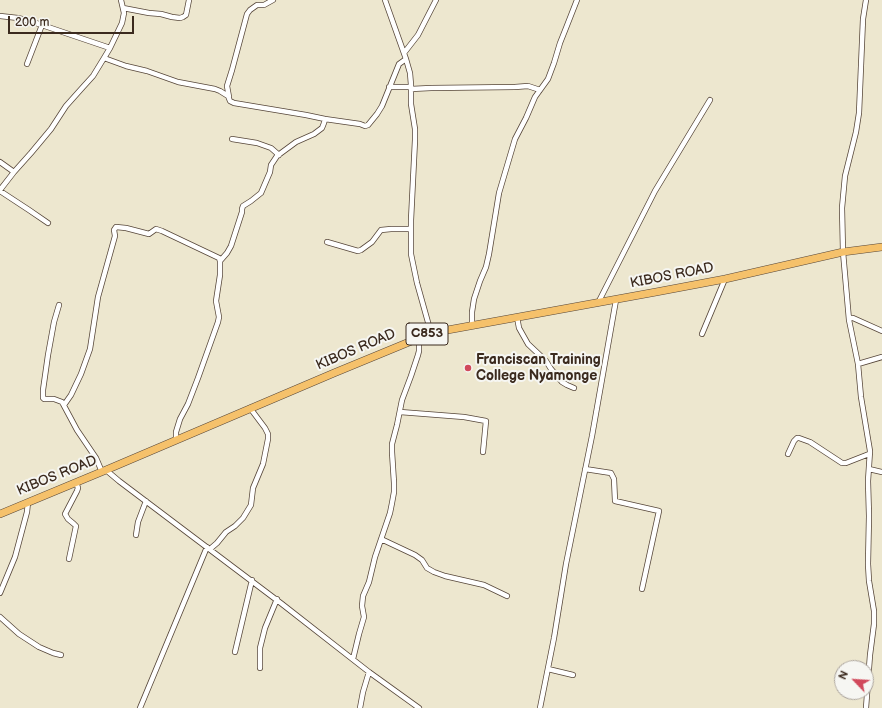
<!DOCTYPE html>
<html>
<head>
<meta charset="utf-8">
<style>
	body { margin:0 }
	#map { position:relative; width:882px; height:708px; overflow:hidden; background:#ede7cf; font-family:"Balsamiq Sans",sans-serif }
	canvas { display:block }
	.north { position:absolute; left:834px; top:660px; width:40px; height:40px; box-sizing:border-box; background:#f6f6f2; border:1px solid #aba49d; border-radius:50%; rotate:295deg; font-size:11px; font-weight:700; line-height:16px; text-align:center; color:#3b2a1e }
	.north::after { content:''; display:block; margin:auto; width:14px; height:18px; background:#d1495b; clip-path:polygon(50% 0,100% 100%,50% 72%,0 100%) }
	.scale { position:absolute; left:8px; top:16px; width:126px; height:18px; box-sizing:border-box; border:2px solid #3b2a1e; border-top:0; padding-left:5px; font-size:12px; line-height:14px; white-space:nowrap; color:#3b2a1e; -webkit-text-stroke:3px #f6f6f2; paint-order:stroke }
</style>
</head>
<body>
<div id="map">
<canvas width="882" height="708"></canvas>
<div class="north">N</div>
<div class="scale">200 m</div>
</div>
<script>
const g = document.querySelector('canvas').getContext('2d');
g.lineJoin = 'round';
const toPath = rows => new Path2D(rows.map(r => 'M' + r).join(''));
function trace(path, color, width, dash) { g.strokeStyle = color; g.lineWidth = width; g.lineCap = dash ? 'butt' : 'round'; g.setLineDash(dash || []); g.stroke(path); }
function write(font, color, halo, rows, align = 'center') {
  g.font = font + ' "Balsamiq Sans",sans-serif'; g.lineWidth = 4; g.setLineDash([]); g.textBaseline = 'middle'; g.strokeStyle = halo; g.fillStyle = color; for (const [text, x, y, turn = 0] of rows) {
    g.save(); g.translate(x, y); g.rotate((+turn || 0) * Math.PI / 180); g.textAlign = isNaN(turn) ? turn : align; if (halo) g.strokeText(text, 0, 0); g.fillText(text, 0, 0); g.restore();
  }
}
const street = toPath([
	[385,0,406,59,410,73,411,85,411,104,415,129,415,140,411,220,411,254,417,283,431,333],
	[123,8,149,13,161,14,172,17,180,18,183,17,186,15,189,0],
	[0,16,18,18,33,22,110,48],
	[404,53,418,35,436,0],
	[104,58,126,66,147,71,178,82,215,89,220,91,228,96,230,101,234,103,306,115,325,119,360,124,365,126,368,125,377,114,382,106,399,64,406,59],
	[27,64,42,25],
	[389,87,411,87],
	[411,89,431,88,515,87,528,86,540,90],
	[229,97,227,86,232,70,247,14,250,10,257,5,264,5,273,0],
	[232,139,257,143,271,148,279,155],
	[0,162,14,172],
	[0,190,14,172,31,153,51,129,66,106,83,87,93,76,104,58,110,48,122,23,124,13,121,0],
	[0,191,29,210,48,223],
	[327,242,358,251,361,250,372,242,381,230,391,229,411,229],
	[598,303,655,191,710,100],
	[59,305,54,322,48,355,43,390,43,398,44,399,54,399,62,402,77,430,96,458,102,472],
	[517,317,519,328,528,344,546,361,551,369,562,382,567,385,574,388],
	[849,320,843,252,842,208,845,176,856,132,859,113,863,19,866,0],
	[472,325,472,312,474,299,480,281,486,267,489,254,499,193,515,139,526,118,535,97,548,79,554,63,560,43,566,28,577,0],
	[702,334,725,279],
	[858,364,882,357],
	[64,405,71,395,81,374,90,349,98,297,115,236,114,230,116,227,126,228,149,234,156,229,162,231,219,258,220,261],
	[400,412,464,417,486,421,483,452],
	[176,440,176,432,180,419,188,404,198,378,218,322,219,317,216,301,220,275,220,261,227,253,231,246,242,212,242,209,243,206,251,201,261,193,270,172,271,165,277,156,296,142,314,134,322,128,324,123,325,119],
	[788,454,794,441,797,438,799,438,810,442,842,463,846,463,869,454],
	[585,469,611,473,614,479,615,501,659,511,642,589],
	[869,469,882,472],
	[106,470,119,481,282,604,369,672,419,708],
	[136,535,138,522,146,501],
	[381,539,415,555,422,560,427,568,434,572,445,576,484,585,507,596],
	[210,549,217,543,226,532,235,526,243,518,251,505,253,488,263,464,268,439,268,434,265,428,250,408],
	[69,559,76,526,74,524,68,519,65,514,77,491,78,488,76,482],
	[0,593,15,557,27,512,28,502],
	[0,617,19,634,39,647,53,653,61,655],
	[235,652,252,580],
	[353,659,359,634,364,617,362,606,363,596,369,582,375,557,390,513,392,503,394,492,394,483,392,452,392,444,397,425,402,400,411,376,418,355,419,351,419,338],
	[260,668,260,648,265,628,277,599],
	[548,669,573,675],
	[140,708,207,547],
	[360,708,363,692,369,672],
	[540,708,554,638,566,564,592,436,616,300],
	[866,708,870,655,874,624,874,611,869,581,868,564,869,516,868,481,870,451,861,397,858,364,849,320,851,318,853,318,882,331]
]);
const primary = toPath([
	[0,514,106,470,334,373,431,333,656,292,725,279,843,252,882,247]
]);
trace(street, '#564639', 6);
trace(primary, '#564639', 8);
trace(street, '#fff', 4.5);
trace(primary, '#f5c16b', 7);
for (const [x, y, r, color] of [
	[468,368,4,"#d1495b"]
]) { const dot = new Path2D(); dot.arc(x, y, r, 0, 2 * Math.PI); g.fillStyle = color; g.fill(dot); trace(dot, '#f6f6f2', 1.5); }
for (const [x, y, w] of [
	[427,334,42]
]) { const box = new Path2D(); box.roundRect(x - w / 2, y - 11, w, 22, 3); g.fillStyle = '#f6f6f2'; g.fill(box); trace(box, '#3b2a1e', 1); }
write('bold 13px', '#3b2a1e', null, [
	["C853",427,334]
]);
write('14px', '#3b2a1e', '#f6f6f2', [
	["KIBOS ROAD",672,276,-11],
	["KIBOS ROAD",356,350,-23],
	["KIBOS ROAD",57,476,-22]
]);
write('bold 14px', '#3b2a1e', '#f6f6f2', [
	["Franciscan Training",476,360],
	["College Nyamonge",476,376]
], 'left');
</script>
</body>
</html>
